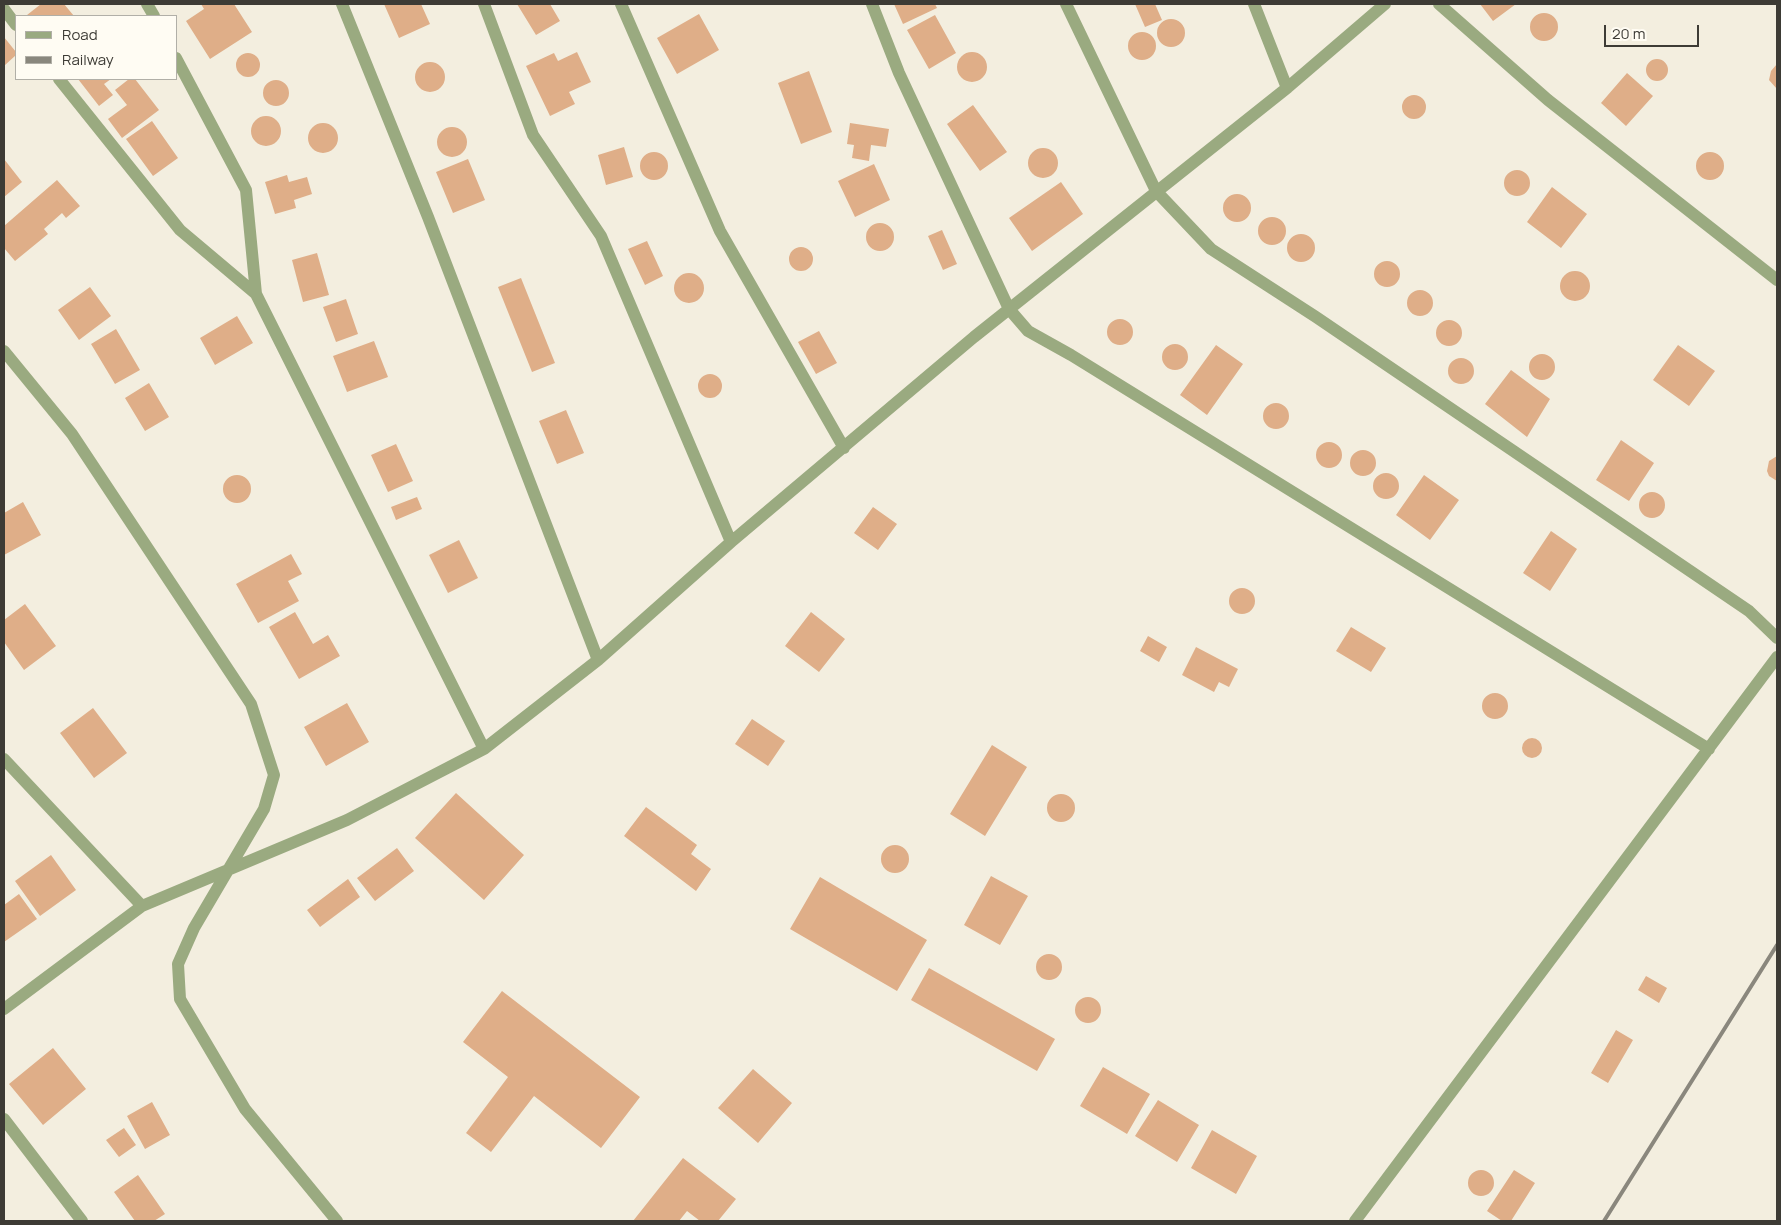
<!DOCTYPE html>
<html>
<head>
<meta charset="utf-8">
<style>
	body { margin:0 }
	#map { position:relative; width:1781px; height:1225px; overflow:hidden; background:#f3eedf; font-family:Manrope,sans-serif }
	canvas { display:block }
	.frame { position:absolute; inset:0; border:5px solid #3d3b35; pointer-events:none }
	.legend { position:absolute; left:15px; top:15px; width:162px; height:65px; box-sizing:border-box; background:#fffcf3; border:1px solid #b1afa7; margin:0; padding:6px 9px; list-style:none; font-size:15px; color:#3d3b35 }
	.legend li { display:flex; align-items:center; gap:10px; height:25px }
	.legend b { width:25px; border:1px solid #b1afa7 }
	.scale { position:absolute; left:1604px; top:25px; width:95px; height:22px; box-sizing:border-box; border:2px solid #3d3b35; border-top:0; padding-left:6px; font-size:15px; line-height:18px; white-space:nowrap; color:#3d3b35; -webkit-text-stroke:4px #fffcf3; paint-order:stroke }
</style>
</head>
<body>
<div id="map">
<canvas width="1781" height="1225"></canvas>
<div class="frame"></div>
<ul class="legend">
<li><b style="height:6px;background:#9aaa80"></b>Road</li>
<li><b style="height:6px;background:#8a877d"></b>Railway</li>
</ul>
<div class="scale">20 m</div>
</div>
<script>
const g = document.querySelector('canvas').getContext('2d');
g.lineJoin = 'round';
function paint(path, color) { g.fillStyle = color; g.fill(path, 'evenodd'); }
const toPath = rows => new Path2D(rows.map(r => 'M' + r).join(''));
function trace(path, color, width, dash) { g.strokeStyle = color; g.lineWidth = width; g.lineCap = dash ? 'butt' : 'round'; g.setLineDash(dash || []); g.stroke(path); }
paint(toPath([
	[41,4,64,4,74,16,28,16,27,15],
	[201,4,234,4,252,32,210,59,186,21,204,9],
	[384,4,421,4,430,24,399,38],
	[517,4,550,4,560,21,536,35],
	[894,4,935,4,937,8,903,24],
	[1135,4,1155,4,1162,20,1145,27],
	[1480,4,1516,4,1493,21],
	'1530 27a14 14 0 1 1 28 0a14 14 0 1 1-28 0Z',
	[699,14,719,50,677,74,657,38],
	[935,15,956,53,929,69,907,30],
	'1157 33a14 14 0 1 1 28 0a14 14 0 1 1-28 0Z',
	'1128 46a14 14 0 1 1 28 0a14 14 0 1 1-28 0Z',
	[4,37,16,52,16,55,4,66],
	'957 67a15 15 0 1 1 30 0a15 15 0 1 1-30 0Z',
	[577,52,591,82,569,92,575,104,550,116,526,66,554,53,558,61],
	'236 65a12 12 0 1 1 24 0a12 12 0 1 1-24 0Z',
	'1646 70a11 11 0 1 1 22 0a11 11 0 1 1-22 0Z',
	'415 77a15 15 0 1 1 30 0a15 15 0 1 1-30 0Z',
	[1777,64,1777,89,1769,80,1771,71],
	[809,71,832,132,801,144,778,83],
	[1627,73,1653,96,1626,126,1601,103],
	[78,79,111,79,104,84,113,95,99,106],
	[129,79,135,79,159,110,122,138,108,119,127,105,115,90],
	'263 93a13 13 0 1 1 26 0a13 13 0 1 1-26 0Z',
	'1402 107a12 12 0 1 1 24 0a12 12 0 1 1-24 0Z',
	[973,105,1007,152,980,171,947,124],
	'251 131a15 15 0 1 1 30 0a15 15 0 1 1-30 0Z',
	[152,121,178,158,153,176,126,139],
	'308 138a15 15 0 1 1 30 0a15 15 0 1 1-30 0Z',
	[850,123,889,129,886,147,871,145,869,161,852,158,854,145,847,144],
	'437 142a15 15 0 1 1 30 0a15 15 0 1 1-30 0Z',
	[624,147,633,177,606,185,598,155],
	'1028 163a15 15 0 1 1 30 0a15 15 0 1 1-30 0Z',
	'1696 166a14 14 0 1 1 28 0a14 14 0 1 1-28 0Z',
	'640 166a14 14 0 1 1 28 0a14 14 0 1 1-28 0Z',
	[4,159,22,182,4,197],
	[468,159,485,200,453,213,436,172],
	[874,164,890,200,855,217,838,181],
	'1504 183a13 13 0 1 1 26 0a13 13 0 1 1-26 0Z',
	[287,175,289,182,307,177,312,194,294,200,296,208,275,214,265,182],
	[57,180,80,206,66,218,62,213,44,229,48,234,15,261,4,248,4,226],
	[1061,182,1083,214,1032,251,1009,218],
	[1552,187,1587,214,1561,248,1527,222],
	'1223 208a14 14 0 1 1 28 0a14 14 0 1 1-28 0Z',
	'1258 231a14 14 0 1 1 28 0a14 14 0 1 1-28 0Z',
	'866 237a14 14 0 1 1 28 0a14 14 0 1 1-28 0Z',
	[942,230,957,264,943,270,928,236],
	'1287 248a14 14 0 1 1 28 0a14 14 0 1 1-28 0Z',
	[647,241,663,276,645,285,628,249],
	'789 259a12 12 0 1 1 24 0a12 12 0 1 1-24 0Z',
	[317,253,329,295,303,302,292,260],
	'1374 274a13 13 0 1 1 26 0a13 13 0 1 1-26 0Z',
	'1560 286a15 15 0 1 1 30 0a15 15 0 1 1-30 0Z',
	'674 288a15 15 0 1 1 30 0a15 15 0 1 1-30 0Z',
	[521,278,555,363,532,372,498,287],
	[90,287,111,316,79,340,58,310],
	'1407 303a13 13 0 1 1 26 0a13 13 0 1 1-26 0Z',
	[346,299,358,334,336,342,323,307],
	[237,316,253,343,215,365,200,338],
	'1107 332a13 13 0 1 1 26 0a13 13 0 1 1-26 0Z',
	'1436 333a13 13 0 1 1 26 0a13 13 0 1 1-26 0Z',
	[116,329,140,370,115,384,91,344],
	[819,331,837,363,816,374,798,342],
	[374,341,388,377,347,392,333,356],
	'1162 357a13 13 0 1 1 26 0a13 13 0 1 1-26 0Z',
	[1216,345,1243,364,1207,415,1180,395],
	[1678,345,1715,371,1689,406,1653,380],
	'1529 367a13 13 0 1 1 26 0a13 13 0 1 1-26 0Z',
	'1448 371a13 13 0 1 1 26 0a13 13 0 1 1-26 0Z',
	[1511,370,1550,399,1527,437,1485,404],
	'698 386a12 12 0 1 1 24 0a12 12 0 1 1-24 0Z',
	[149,383,169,417,145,431,125,398],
	'1263 416a13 13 0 1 1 26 0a13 13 0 1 1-26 0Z',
	[566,410,584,453,557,464,539,421],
	[1621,440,1654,463,1629,501,1596,480],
	'1316 455a13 13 0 1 1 26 0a13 13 0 1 1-26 0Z',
	[396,444,413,481,388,492,371,455],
	'1350 463a13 13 0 1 1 26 0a13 13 0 1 1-26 0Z',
	[1777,456,1777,481,1769,476,1767,471,1769,461],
	'1373 486a13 13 0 1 1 26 0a13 13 0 1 1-26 0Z',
	[1424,475,1459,500,1430,540,1396,515],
	'223 489a14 14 0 1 1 28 0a14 14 0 1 1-28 0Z',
	'1639 505a13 13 0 1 1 26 0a13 13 0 1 1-26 0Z',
	[417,497,422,509,396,520,391,507],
	[23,502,41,535,4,555,4,513],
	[873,507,897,524,878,550,854,533],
	[1551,531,1577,549,1550,591,1523,573],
	[459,540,478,578,448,593,429,555],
	[291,554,302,574,288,581,299,601,258,623,236,584],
	'1229 601a13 13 0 1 1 26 0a13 13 0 1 1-26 0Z',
	[25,604,56,646,24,670,4,642,4,620],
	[295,612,313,644,328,635,340,656,299,679,269,627],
	[811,612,845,639,819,672,785,646],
	[1351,627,1386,648,1371,672,1336,651],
	[1148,636,1167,647,1159,662,1140,651],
	[1196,647,1238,669,1229,687,1219,682,1214,692,1182,675],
	'1482 706a13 13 0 1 1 26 0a13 13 0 1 1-26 0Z',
	[347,703,369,742,326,766,304,727],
	[93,708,127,753,94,778,60,733],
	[752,719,785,741,768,766,735,744],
	'1522 748a10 10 0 1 1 20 0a10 10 0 1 1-20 0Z',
	[992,745,1027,767,985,836,950,814],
	[456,793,524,855,484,900,415,838],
	'1047 808a14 14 0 1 1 28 0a14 14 0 1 1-28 0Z',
	[646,807,697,845,691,854,711,869,696,891,624,836],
	'881 859a14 14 0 1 1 28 0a14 14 0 1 1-28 0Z',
	[397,848,414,871,375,901,357,878],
	[51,855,76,890,40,916,15,881],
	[991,876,1028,896,1000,945,964,925],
	[820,877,927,940,897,991,790,929],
	[348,879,360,897,320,927,307,910],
	[19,894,37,919,4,942,4,905],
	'1036 967a13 13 0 1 1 26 0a13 13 0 1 1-26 0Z',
	[929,968,1055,1039,1037,1071,911,1000],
	[1646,976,1667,988,1659,1003,1638,990],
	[502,991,640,1097,601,1148,534,1096,491,1152,466,1133,508,1077,463,1042],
	'1075 1010a13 13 0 1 1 26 0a13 13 0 1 1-26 0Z',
	[1616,1030,1633,1040,1608,1083,1591,1073],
	[53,1048,86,1089,43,1125,9,1084],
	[1103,1067,1150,1094,1127,1134,1080,1106],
	[753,1069,792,1103,758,1143,718,1108],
	[1158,1100,1199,1125,1177,1162,1135,1136],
	[152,1102,170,1135,145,1149,127,1116],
	[124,1128,136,1145,119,1157,106,1140],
	[1212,1130,1257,1156,1236,1194,1191,1168],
	[683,1158,736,1199,718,1221,700,1221,687,1211,679,1221,633,1221],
	[1514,1170,1535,1183,1511,1221,1502,1221,1487,1211],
	'1468 1183a13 13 0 1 1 26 0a13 13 0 1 1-26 0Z',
	[138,1175,165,1214,154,1221,135,1221,114,1192]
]), '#dfae88');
trace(toPath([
	[147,4,154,16],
	[342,4,428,217,598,660],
	[484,4,533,135,601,236,731,542],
	[621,4,720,231,844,448],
	[872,4,899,73,1009,309,1028,331,1071,355,1709,749],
	[1066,4,1156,191,1211,249,1316,317,1749,611,1777,638],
	[1254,4,1287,88],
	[1439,4,1548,100,1777,280],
	[4,9,16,25],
	[176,58,246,190,256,294],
	[59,79,180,230,256,294,484,749],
	[4,351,72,434,251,704,274,775,264,809,194,928,178,964,180,999,245,1109,337,1221],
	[4,759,142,906],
	[4,1009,142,906,347,820,484,749,598,660,731,542,974,337,1287,88,1385,4],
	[4,1119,82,1221],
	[1355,1221,1777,657]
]), '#9aaa80', 12);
trace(toPath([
	[1604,1221,1777,945]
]), '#8a877d', 4);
</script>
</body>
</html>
